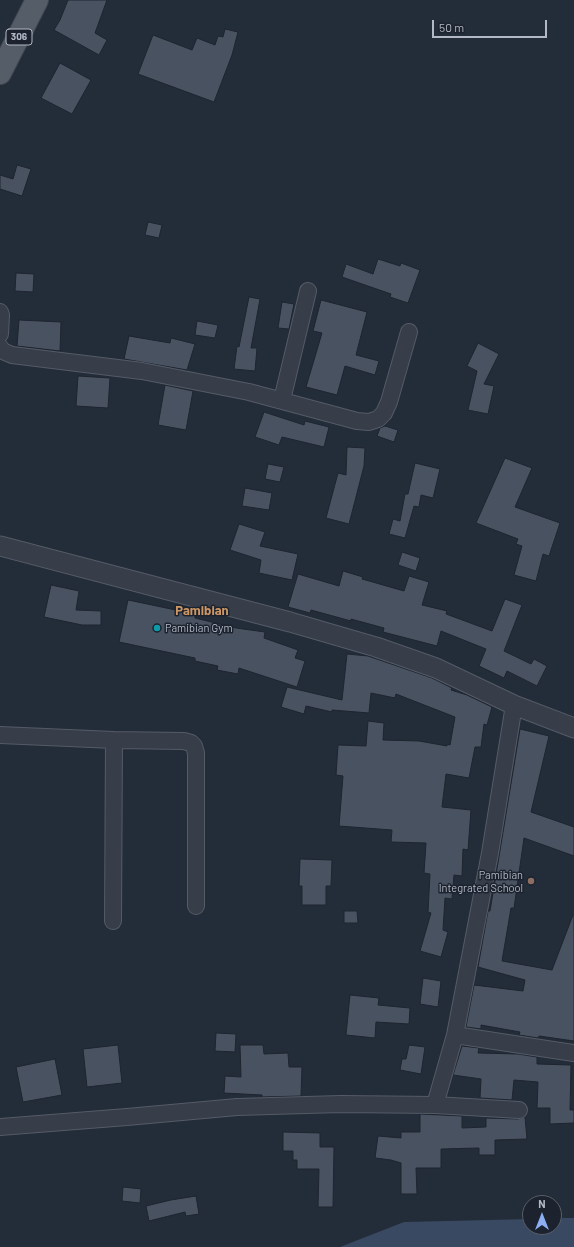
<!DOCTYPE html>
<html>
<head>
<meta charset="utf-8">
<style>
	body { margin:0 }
	#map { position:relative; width:574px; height:1247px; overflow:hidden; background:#232c39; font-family:Barlow,sans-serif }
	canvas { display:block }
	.north { position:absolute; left:522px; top:1195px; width:40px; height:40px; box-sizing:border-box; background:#1c232e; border:1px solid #585f6a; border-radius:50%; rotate:0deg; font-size:11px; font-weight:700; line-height:16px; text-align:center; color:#b2b8c5 }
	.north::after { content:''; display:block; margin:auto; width:14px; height:18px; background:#8baff1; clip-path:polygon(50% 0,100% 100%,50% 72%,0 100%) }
	.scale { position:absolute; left:432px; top:20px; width:115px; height:18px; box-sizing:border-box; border:2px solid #b2b8c5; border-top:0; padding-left:5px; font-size:12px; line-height:14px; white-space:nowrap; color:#b2b8c5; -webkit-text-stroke:3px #1c232e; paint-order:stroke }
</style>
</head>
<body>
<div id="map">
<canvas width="574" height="1247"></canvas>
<div class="north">N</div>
<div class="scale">50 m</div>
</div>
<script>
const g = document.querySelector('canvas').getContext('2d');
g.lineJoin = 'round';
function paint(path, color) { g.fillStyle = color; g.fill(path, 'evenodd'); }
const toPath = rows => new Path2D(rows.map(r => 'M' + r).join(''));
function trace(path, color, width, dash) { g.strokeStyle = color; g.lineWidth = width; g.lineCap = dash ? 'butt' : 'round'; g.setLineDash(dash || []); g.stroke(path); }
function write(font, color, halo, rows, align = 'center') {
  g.font = font + ' Barlow,sans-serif'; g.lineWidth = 3; g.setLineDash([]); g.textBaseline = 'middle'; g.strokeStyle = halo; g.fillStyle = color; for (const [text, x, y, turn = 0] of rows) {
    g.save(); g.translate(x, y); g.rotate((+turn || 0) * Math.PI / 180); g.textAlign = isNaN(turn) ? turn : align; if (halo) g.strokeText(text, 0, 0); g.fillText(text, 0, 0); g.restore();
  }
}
paint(toPath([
	[554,1218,574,1218,574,1247,340,1247,404,1222,530,1219,530,1227,554,1227]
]), '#394961');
const building = toPath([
	[68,0,107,0,95,33,107,40,99,55,54,30,60,20,68,0],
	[225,29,238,32,232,55,214,102,138,74,153,35,192,50,197,38,215,45,218,36,223,37,225,29],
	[60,63,91,80,72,114,41,98,60,63],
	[17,165,31,169,22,196,0,189,0,175,13,179,17,165],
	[148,222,162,225,159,238,145,235,148,222],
	[378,259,400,266,401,263,420,270,408,303,390,297,391,294,342,277,346,264,373,274,378,259],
	[16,273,34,274,33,292,15,291,16,273],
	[249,297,260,299,251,348,257,348,255,371,234,369,237,346,239,347,249,297],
	[321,300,367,312,356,355,379,361,375,375,345,366,337,395,306,387,322,333,313,331,321,300],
	[282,302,294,304,289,329,278,328,282,302],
	[19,320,61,322,60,351,17,346,19,320],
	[197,321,218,325,215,338,195,335,197,321],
	[129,336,170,343,171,338,195,344,187,370,124,359,129,336],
	[478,343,499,354,484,384,494,386,488,414,468,410,477,371,467,366,478,343],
	[78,376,110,378,108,408,76,406,78,376],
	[165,385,193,391,186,430,158,425,165,385],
	[264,412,304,425,305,421,329,427,324,447,282,437,279,445,255,437,264,412],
	[385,426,398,430,394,442,377,436,380,428,385,426],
	[347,447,365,448,364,466,349,524,326,518,338,473,346,475,347,447],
	[505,458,532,468,515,507,560,523,549,556,543,554,536,581,514,575,522,546,516,544,518,539,476,523,505,458],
	[415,463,440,469,433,498,421,495,419,507,414,506,405,538,389,534,393,519,400,521,405,494,408,494,415,463],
	[268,464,284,467,280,482,265,479,268,464],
	[245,488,272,493,269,510,242,506,245,488],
	[239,524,265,532,260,546,298,554,292,580,259,573,261,560,230,550,239,524],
	[402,552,420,558,416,571,398,565,402,552],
	[343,571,363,577,362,579,404,591,409,576,429,582,422,605,447,611,446,614,492,631,505,599,522,605,504,651,531,664,534,659,547,666,537,686,507,671,504,678,479,666,486,649,441,631,437,646,383,632,384,628,351,619,351,621,311,610,310,613,288,607,298,574,339,586,343,571],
	[51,585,79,591,76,610,101,611,101,625,82,625,44,617,51,585],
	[128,600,195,614,195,618,236,628,265,632,264,638,298,650,295,658,305,661,297,687,239,668,238,674,217,670,218,666,195,661,195,658,119,642,128,600],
	[347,654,368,656,432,678,452,688,451,690,467,695,492,707,487,725,484,724,481,747,475,747,469,778,446,774,442,807,471,810,468,850,463,849,462,876,454,875,452,899,445,898,443,930,448,932,441,957,420,951,431,913,428,912,430,874,424,873,426,843,391,842,392,830,339,826,343,776,336,775,338,745,366,746,368,721,384,723,383,740,419,741,447,746,447,744,450,745,455,717,396,694,395,698,371,693,369,713,332,710,332,712,306,706,304,714,281,707,287,687,342,700,347,654],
	[520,729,549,736,531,812,574,827,574,856,524,838,514,908,511,908,502,961,552,970,573,915,574,915,574,1041,539,1036,538,1038,519,1035,520,1032,481,1025,481,1029,466,1027,474,985,523,991,525,980,478,967,488,911,490,911,520,729],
	[300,859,332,860,331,886,326,886,326,905,302,905,302,886,299,886,300,859],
	[344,911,357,911,358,923,344,923,344,911],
	[423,978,441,981,438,1007,420,1004,423,978],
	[350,995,379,998,378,1005,410,1008,409,1024,376,1022,375,1038,346,1035,350,995],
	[216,1033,236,1034,235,1052,215,1051,216,1033],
	[118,1045,122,1083,87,1087,83,1049,118,1045],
	[240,1045,263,1045,264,1054,288,1053,289,1067,302,1067,301,1096,262,1097,262,1095,224,1093,225,1076,241,1077,240,1045],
	[409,1045,425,1047,421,1074,400,1070,402,1059,406,1059,409,1045],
	[462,1046,479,1048,478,1053,518,1054,537,1057,537,1064,571,1065,570,1110,574,1110,574,1123,550,1124,550,1108,537,1108,538,1082,514,1080,512,1100,480,1098,481,1079,453,1075,462,1046],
	[55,1059,62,1095,23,1102,16,1067,55,1059],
	[420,1114,462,1116,462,1128,486,1127,486,1118,518,1119,525,1117,527,1139,495,1140,495,1155,479,1155,479,1148,441,1149,441,1168,416,1168,417,1194,401,1194,401,1163,391,1160,375,1158,378,1136,401,1138,401,1132,420,1132,420,1114],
	[283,1132,320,1133,320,1147,334,1147,333,1207,318,1207,319,1169,297,1169,297,1160,293,1160,293,1151,283,1151,283,1132],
	[123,1187,141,1189,140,1203,122,1201,123,1187],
	[196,1196,199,1214,186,1216,185,1212,149,1221,146,1206,171,1200,196,1196]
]);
paint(building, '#495261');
trace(building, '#1e2530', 1);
const minor = toPath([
	[0,312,1,315,0,334],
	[0,347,0,349,5,352,12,355,142,371,249,392,357,421,369,422,378,419,384,413,389,402,409,332],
	[282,400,308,291],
	[0,735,114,740,184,741,191,743,194,746,196,753,196,906],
	[113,921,114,740],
	[455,1035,574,1053],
	[435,1105,455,1035,490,853,514,705],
	[0,1127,127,1117,237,1107,341,1104,435,1105,519,1110]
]);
const tertiary = toPath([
	[0,546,290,622,376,647,436,668,514,705,574,728]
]);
const primary = toPath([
	[0,73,37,0]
]);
trace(minor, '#555b67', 18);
trace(tertiary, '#555b67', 21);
trace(primary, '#404752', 24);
trace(minor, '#373e49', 16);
trace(tertiary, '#373e49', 19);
trace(primary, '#555d69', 22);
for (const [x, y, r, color] of [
	[157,628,4,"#0f9aa8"],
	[531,881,4,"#8d6e63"]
]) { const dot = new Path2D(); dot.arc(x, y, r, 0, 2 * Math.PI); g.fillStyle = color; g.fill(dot); trace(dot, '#1c232e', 1.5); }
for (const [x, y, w] of [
	[19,37,26]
]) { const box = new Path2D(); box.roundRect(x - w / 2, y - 8, w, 16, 3); g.fillStyle = '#1c232e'; g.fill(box); trace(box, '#b2b8c5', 1); }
write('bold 10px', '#b2b8c5', null, [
	["306",19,37]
]);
write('11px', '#b2b8c5', '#1c232e', [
	["Pamibian Gym",165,628],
	["Pamibian",523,875,"right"],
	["Integrated School",523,888,"right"]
], 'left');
write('bold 13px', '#cd9665', '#1c232e', [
	["Pamibian",202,611]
]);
</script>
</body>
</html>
